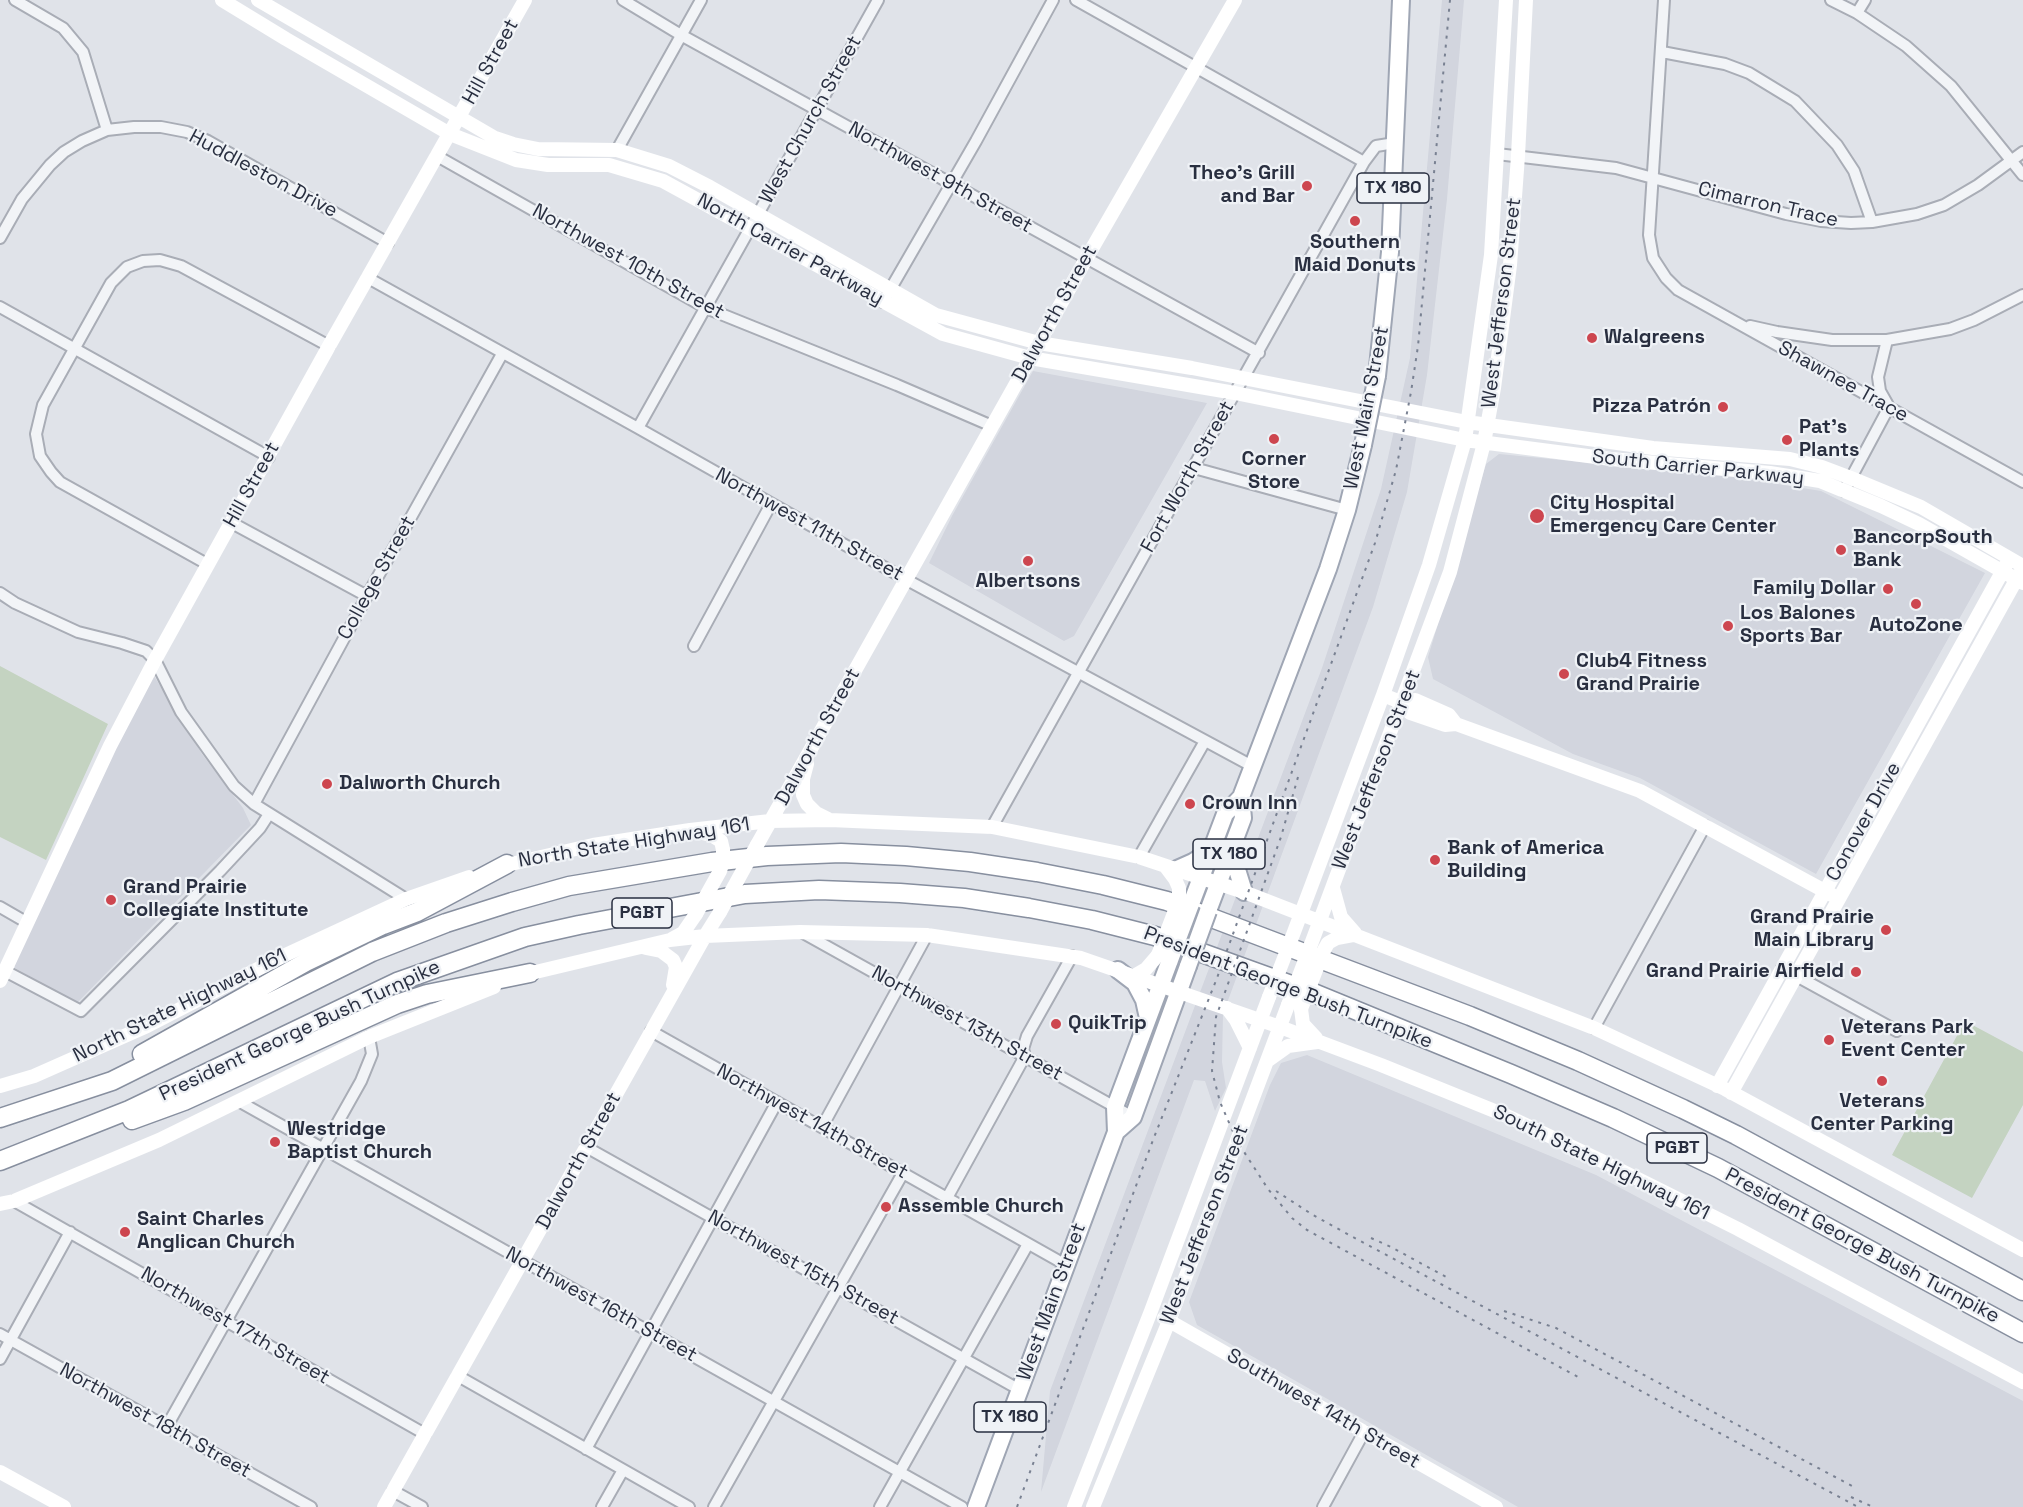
<!DOCTYPE html>
<html>
<head>
<meta charset="utf-8">
<style>
	body { margin:0 }
	canvas { display:block; background:#e0e3e9 }
</style>
</head>
<body>
<canvas width="2023" height="1507"></canvas>
<script>
const g = document.querySelector('canvas').getContext('2d');
g.lineJoin = 'round';
function paint(path, color) { g.fillStyle = color; g.fill(path, 'evenodd'); }
const toPath = rows => new Path2D(rows.map(r => 'M' + r).join(''));
function trace(path, color, width, dash) { g.strokeStyle = color; g.lineWidth = width; g.lineCap = dash ? 'butt' : 'round'; g.setLineDash(dash || []); g.stroke(path); }
function write(font, color, halo, rows, align = 'center') {
  g.font = font + ' "Space Grotesk",sans-serif'; g.lineWidth = 4.5; g.setLineDash([]); g.textBaseline = 'middle'; g.strokeStyle = halo; g.fillStyle = color; for (const [text, x, y, turn = 0] of rows) {
    g.save(); g.translate(x, y); g.rotate((+turn || 0) * Math.PI / 180); g.textAlign = isNaN(turn) ? turn : align; if (halo) g.strokeText(text, 0, 0); g.fillText(text, 0, 0); g.restore();
  }
}
paint(toPath([
	[1442,0,1464,0,1447,199,1427,375,1407,492,1373,607,1223,1014,1222,1062,1226,1088,1215,1111,1205,1081,1194,1080,1041,1492,1050,1391,1322,668,1381,489,1410,358],
	[1033,371,1207,403,1074,636,1064,641,929,563,952,516],
	[1499,454,1728,476,1821,491,1985,573,1816,874,1640,778,1573,754,1433,679,1428,657,1486,464],
	[154,676,202,754,243,808,251,825,77,1003,15,968,14,963,121,734],
	[1307,1055,1596,1175,2023,1401,2023,1507,1518,1507,1197,1325,1189,1302,1270,1085,1281,1063]
]), '#d2d5de');
paint(toPath([
	[0,666,108,724,46,860,0,837],
	[1965,1021,2023,1052,2023,1105,1972,1198,1892,1155]
]), '#c4d3c1');
const street = toPath([
	[15,0,63,28,83,52,107,130],
	[623,0,681,35,1259,353],
	[1076,0,1364,162],
	[1664,0,1649,235,1653,258,1666,278,1678,290,2023,482],
	[1831,0,1857,13,1906,46,1951,86,2023,175],
	[1857,13,1865,0],
	[1662,52,1725,64,1749,73,1795,101,1837,145,1854,171,1872,222],
	[617,150,701,0],
	[1497,154,1616,168,1786,214,1821,221,1851,223,1872,222,1917,214,1944,205,1978,185,2023,152],
	[437,156,706,308,897,385,992,426],
	[0,238,22,199,50,165,64,152,82,141,107,130,134,127,161,127,187,132,208,141,388,243],
	[368,278,638,428,907,580,1252,766],
	[883,302,976,141,1053,0],
	[0,307,269,457],
	[1750,326,1777,332,1832,340,1887,340],
	[638,428,878,0],
	[1194,468,1347,510],
	[1844,491,1889,407,1880,391,1878,377,1887,340,1950,329,1974,320,2023,295],
	[232,523,367,596],
	[207,564,60,482,51,472,40,456,36,434,43,405,111,283,127,267,143,261,160,260,181,266,329,346],
	[0,593,15,603,78,632,122,643,146,651,155,660,181,712,234,786,254,804,406,899],
	[694,646,771,504],
	[254,804,367,596,502,354],
	[992,827,1364,162,1376,146,1395,143],
	[1139,857,1205,741],
	[0,907,26,922],
	[803,933,1133,1117],
	[1782,968,1897,1031],
	[5,971,81,1011,220,871,260,828,269,814],
	[1594,1028,1705,826],
	[651,1031,1066,1265],
	[240,1102,962,1507],
	[822,1127,927,935],
	[586,1147,1020,1390],
	[947,1198,1025,1056,1023,1049,1027,1036,1072,956],
	[14,1201,425,1434],
	[0,1334,311,1507],
	[0,1359,70,1232],
	[458,1376,689,1507],
	[167,1426,361,1081,372,1054,369,1037],
	[586,1449,777,1102],
	[393,1491,422,1507],
	[602,1507,623,1470],
	[714,1507,903,1173],
	[880,1507,1028,1244],
	[1323,1507,1364,1432]
]);
const primary = toPath([
	[1377,376,1390,252,1401,0],
	[1235,847,1234,860,1244,892],
	[1175,870,1193,862,1212,850],
	[1191,904,1225,814,1241,797,1328,569,1347,510,1363,445],
	[1208,911,1243,818,1241,797],
	[1118,970,1135,983,1144,1000,1148,1018],
	[1116,1132,1133,1117,1188,966],
	[976,1507,1116,1132,1115,1107,1170,960]
]);
const highway = toPath([
	[142,1054,306,962,383,925,417,912,507,864],
	[0,1118,112,1081,372,952,446,923,512,902,569,886,712,862,767,856,841,853,906,856,970,862,1037,872,1103,885,1167,901,1470,1016,1578,1061,1683,1109,1736,1135,2023,1291],
	[132,1120,184,1101,397,1004,427,994,530,973],
	[0,1161,129,1110,397,982,525,937,579,925,745,894,819,890,900,893,964,898,1029,908,1092,920,1155,936,1316,994,1511,1074,1613,1118,1718,1168,2023,1333]
]);
trace(street, '#a9adb6', 14);
trace(primary, '#9fa6b4', 20);
trace(highway, '#878f9f', 21);
trace(street, '#f2f4f7', 10);
trace(toPath([
	[222,0,286,39,450,134,516,160,548,165,609,165,663,181,943,334,1030,358,1235,393,1465,440,1611,459,1770,473,1820,481,1881,506,1919,524,2023,583],
	[258,0,495,138,513,144,538,149,617,150,669,166,710,187,936,315,1039,343,1192,368,1467,422,1653,448,1790,459,1822,467,1851,478,1921,507,2023,566],
	[1383,695,1403,703,1410,713,1445,725,1456,724,1640,791,1832,895],
	[1403,703,1415,700,1449,715,1456,724],
	[807,764,803,779,803,795,807,804,816,813,828,819],
	[698,832,711,835,721,841,723,850],
	[757,845,1086,259,1235,0],
	[498,867,593,845,690,830,770,821,830,820,992,827,1139,857,1244,892,1594,1028,1725,1089,2023,1250],
	[1166,867,1175,879,1179,888,1179,900],
	[1333,888,1341,917,1355,933],
	[672,939,683,933,696,914],
	[1291,940,1383,695,1429,565,1465,440,1491,255,1506,0],
	[1310,947,1450,572,1484,443,1494,388,1510,265,1518,156,1526,0],
	[646,948,661,951,673,960,676,967,673,985],
	[1323,952,1328,943,1337,938,1353,935],
	[523,975,670,940,705,936,800,932,927,935,1081,958,1280,1027,1381,1065,1507,1116,1602,1161,1738,1229,2023,1382],
	[1134,976,1146,969,1158,955],
	[0,981,110,746,155,660,329,346,525,0],
	[1227,1008,1236,1020,1250,1048],
	[1301,1009,1303,1024,1316,1038],
	[1267,1061,1288,1046,1317,1042],
	[0,1086,34,1076,147,1026,281,957,406,899,469,877],
	[1717,1086,2006,565],
	[1731,1093,2020,573],
	[0,1204,14,1201,159,1140,369,1037,494,987],
	[1164,1318,1496,1507],
	[0,1472,64,1507],
	[384,1507,705,936,720,912],
	[1074,1507,1151,1311,1269,997],
	[1093,1507,1169,1321,1288,1005]
]), '#fff', 14);
trace(primary, '#fff', 16);
trace(highway, '#fff', 18);
trace(toPath([
	[1298,777,1281,837,1216,1017,1212,1071,1220,1102,1237,1141,1268,1189,1292,1218,1307,1230,1580,1378],
	[1276,1191,1313,1215,1351,1236,1858,1507],
	[1371,1238,1391,1247,1448,1278],
	[1504,1311,1556,1328,1852,1486],
	[1851,1497,1873,1507],
	[1017,1507,1153,1140,1217,978,1375,543,1396,470,1411,392,1418,346,1450,0]
]), '#798192', 2, [3, 6]);
const primaryBridge = toPath([
	[1363,445,1377,376],
	[1170,960,1191,904],
	[1188,966,1208,911]
]);
trace(primaryBridge, '#9fa6b4', 20, []);
trace(toPath([
	[720,912,757,845],
	[696,914,720,871,723,861,723,850],
	[1158,955,1179,900],
	[1269,997,1291,940],
	[1288,1005,1310,947],
	[1301,1009,1323,952]
]), '#fff', 14);
trace(primaryBridge, '#fff', 16);
for (const [x, y, r, color] of [
	[1307,186,6,"#cd464f"],
	[1355,221,6,"#cd464f"],
	[1592,338,6,"#cd464f"],
	[1723,407,6,"#cd464f"],
	[1274,439,6,"#cd464f"],
	[1787,440,6,"#cd464f"],
	[1537,516,8,"#cd464f"],
	[1841,550,6,"#cd464f"],
	[1028,561,6,"#cd464f"],
	[1888,589,6,"#cd464f"],
	[1916,604,6,"#cd464f"],
	[1728,626,6,"#cd464f"],
	[1564,674,6,"#cd464f"],
	[327,784,6,"#cd464f"],
	[1190,804,6,"#cd464f"],
	[1435,860,6,"#cd464f"],
	[111,900,6,"#cd464f"],
	[1886,930,6,"#cd464f"],
	[1856,972,6,"#cd464f"],
	[1056,1024,6,"#cd464f"],
	[1829,1040,6,"#cd464f"],
	[1882,1081,6,"#cd464f"],
	[275,1142,6,"#cd464f"],
	[886,1207,6,"#cd464f"],
	[125,1232,6,"#cd464f"]
]) { const dot = new Path2D(); dot.arc(x, y, r, 0, 2 * Math.PI); g.fillStyle = color; g.fill(dot); trace(dot, '#eff2f6', 2); }
for (const [x, y, w] of [
	[1393,188,72],
	[1229,854,72],
	[642,913,60],
	[1677,1148,60],
	[1010,1417,72]
]) { const box = new Path2D(); box.roundRect(x - w / 2, y - 15, w, 30, 4.5); g.fillStyle = '#eff2f6'; g.fill(box); trace(box, '#292f40', 1.5); }
write('bold 18px', '#292f40', null, [
	["TX 180",1393,188],
	["TX 180",1229,854],
	["PGBT",642,913],
	["PGBT",1677,1148],
	["TX 180",1010,1417]
]);
write('20px', '#292f40', '#eff2f6', [
	["Hill Street",491,62,-61],
	["West Church Street",811,120,-61],
	["Huddleston Drive",263,174,28],
	["Northwest 9th Street",940,178,29],
	["Cimarron Trace",1768,205,13],
	["North Carrier Parkway",790,250,29],
	["Northwest 10th Street",628,262,29],
	["West Jefferson Street",1502,303,-83],
	["Dalworth Street",1055,314,-61],
	["Shawnee Trace",1843,382,29],
	["West Main Street",1367,408,-79],
	["South Carrier Parkway",1698,468,6],
	["Fort Worth Street",1188,477,-61],
	["Hill Street",252,485,-61],
	["Northwest 11th Street",809,525,29],
	["College Street",377,578,-61],
	["Dalworth Street",818,737,-61],
	["West Jefferson Street",1377,770,-69],
	["Conover Drive",1864,822,-61],
	["North State Highway 161",634,843,-9],
	["President George Bush Turnpike",1288,988,21],
	["North State Highway 161",180,1006,-26],
	["Northwest 13th Street",967,1024,29],
	["President George Bush Turnpike",300,1031,-25],
	["Northwest 14th Street",812,1122,29],
	["Dalworth Street",579,1161,-61],
	["South State Highway 161",1601,1163,26],
	["West Jefferson Street",1205,1225,-69],
	["President George Bush Turnpike",1862,1246,28],
	["Northwest 15th Street",803,1268,29],
	["West Main Street",1052,1302,-70],
	["Northwest 16th Street",601,1305,29],
	["Northwest 17th Street",235,1326,30],
	["Southwest 14th Street",1323,1409,30],
	["Northwest 18th Street",155,1421,29]
]);
write('bold 20px', '#292f40', '#eff2f6', [
	["Theo's Grill",1295,174,"right"],
	["and Bar",1295,197,"right"],
	["Southern",1355,243,"center"],
	["Maid Donuts",1355,266,"center"],
	["Walgreens",1604,338],
	["Pizza Patrón",1711,407,"right"],
	["Pat's",1799,428],
	["Plants",1799,451],
	["Corner",1274,460,"center"],
	["Store",1274,483,"center"],
	["City Hospital",1550,504],
	["Emergency Care Center",1550,527],
	["BancorpSouth",1853,538],
	["Bank",1853,561],
	["Albertsons",1028,582,"center"],
	["Family Dollar",1876,589,"right"],
	["Los Balones",1740,614],
	["Sports Bar",1740,637],
	["AutoZone",1916,626,"center"],
	["Club4 Fitness",1576,662],
	["Grand Prairie",1576,685],
	["Dalworth Church",339,784],
	["Crown Inn",1202,804],
	["Bank of America",1447,849],
	["Building",1447,872],
	["Grand Prairie",123,888],
	["Collegiate Institute",123,911],
	["Grand Prairie",1874,918,"right"],
	["Main Library",1874,941,"right"],
	["Grand Prairie Airfield",1844,972,"right"],
	["QuikTrip",1068,1024],
	["Veterans Park",1841,1028],
	["Event Center",1841,1051],
	["Veterans",1882,1102,"center"],
	["Center Parking",1882,1125,"center"],
	["Westridge",287,1130],
	["Baptist Church",287,1153],
	["Assemble Church",898,1207],
	["Saint Charles",137,1220],
	["Anglican Church",137,1243]
], 'left');
</script>
</body>
</html>
